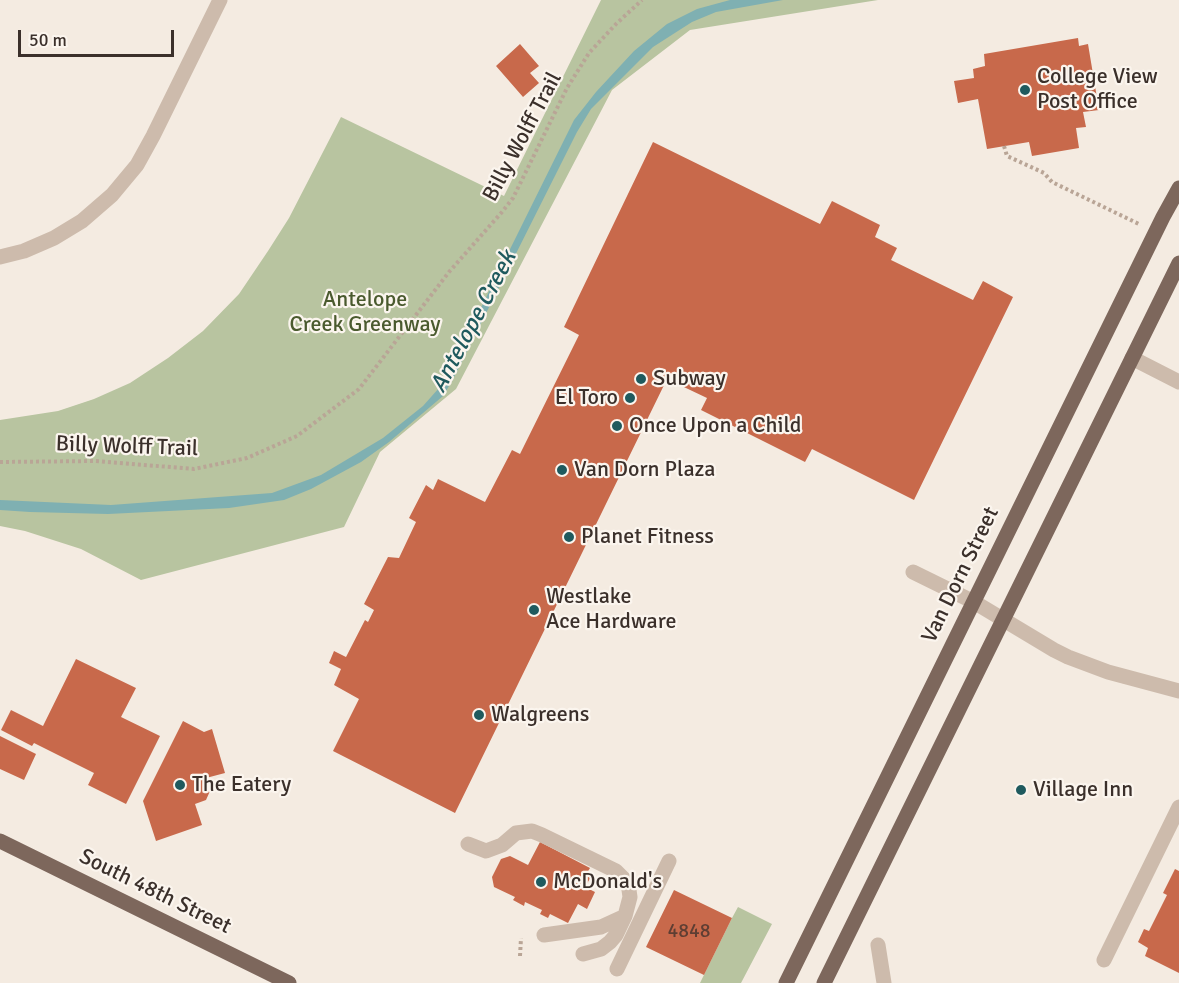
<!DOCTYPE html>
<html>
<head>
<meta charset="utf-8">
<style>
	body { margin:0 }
	#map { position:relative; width:1179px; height:983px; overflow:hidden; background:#f4ebe1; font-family:Signika,sans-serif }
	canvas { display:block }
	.scale { position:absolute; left:18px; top:30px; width:156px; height:27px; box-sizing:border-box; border:3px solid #3b302b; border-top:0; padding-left:8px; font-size:18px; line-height:21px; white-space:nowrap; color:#3b302b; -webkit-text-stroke:4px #fbf5ee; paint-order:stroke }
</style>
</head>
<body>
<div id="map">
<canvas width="1179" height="983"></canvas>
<div class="scale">50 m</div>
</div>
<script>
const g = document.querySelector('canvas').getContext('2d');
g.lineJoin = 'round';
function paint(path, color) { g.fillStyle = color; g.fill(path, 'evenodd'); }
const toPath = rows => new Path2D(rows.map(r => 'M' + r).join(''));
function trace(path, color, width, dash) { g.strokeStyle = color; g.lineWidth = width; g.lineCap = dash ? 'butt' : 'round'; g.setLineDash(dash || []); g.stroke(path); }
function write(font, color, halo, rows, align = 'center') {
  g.font = font + ' Signika,sans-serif'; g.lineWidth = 4.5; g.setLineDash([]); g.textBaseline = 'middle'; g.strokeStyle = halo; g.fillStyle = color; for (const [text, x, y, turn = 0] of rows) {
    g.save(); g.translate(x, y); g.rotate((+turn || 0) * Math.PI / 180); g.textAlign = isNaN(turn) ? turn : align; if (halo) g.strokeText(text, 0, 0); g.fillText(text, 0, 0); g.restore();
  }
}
paint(toPath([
	[601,0,878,0,690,30,612,90,456,389,380,452,344,527,141,580,81,549,25,531,0,526,0,420,58,411,94,399,130,383,168,358,203,331,239,294,268,251,289,218,341,117,504,196],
	[738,907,772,924,741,983,700,983,732,918]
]), '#b8c4a0');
paint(toPath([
	[730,0,783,0,716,12,692,22,653,47,591,109,577,132,452,381,443,396,389,442,361,462,311,489,284,500,229,508,108,514,30,512,0,510,0,500,111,505,272,493,321,475,383,438,423,406,439,388,467,336,574,120,596,92,634,51,667,24,697,9]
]), '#7fb0b2');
paint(toPath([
	[1078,38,1079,46,1088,44,1099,110,1083,112,1086,127,1076,128,1079,148,1032,156,1029,142,987,149,978,99,958,103,954,81,974,78,973,69,985,66,984,54],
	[520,44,539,66,530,73,539,83,523,97,496,66],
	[653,142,820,224,832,201,880,225,875,237,897,248,891,260,973,300,983,281,1013,297,914,500,812,449,805,462,701,410,707,398,667,379,455,813,333,751,359,699,334,685,341,669,329,663,334,651,346,657,365,620,368,622,374,610,364,604,388,557,399,558,416,522,409,518,426,485,433,490,438,479,485,502,512,450,520,454,579,335,564,327],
	[76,659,136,688,121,717,160,736,126,804,88,785,94,773,34,743,32,746,1,730,11,710,43,726],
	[183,721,204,732,212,729,225,773,206,778,210,791,206,800,195,804,202,825,156,841,143,801],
	[0,736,36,754,24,780,0,769],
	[540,842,590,868,587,873,592,875,585,887,595,892,587,909,578,904,568,923,550,914,548,918,540,914,542,910,525,902,524,906,513,900,515,897,494,887,492,877,501,859,510,856,528,865],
	[1175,869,1179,871,1179,973,1145,956,1148,948,1138,942,1144,929,1149,931,1167,895,1163,893],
	[674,890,732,918,704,975,646,947]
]), '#c8694b');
trace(toPath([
	[1004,146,1007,156,1044,173,1052,182,1141,225],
	[0,462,96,461,194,469,247,458,297,436,359,389,449,272,502,212,513,198,567,88,589,53,616,24,642,0],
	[520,956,521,938]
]), '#b9a596', 4, [3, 3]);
trace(toPath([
	[0,257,24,251,54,238,82,221,112,195,137,165,153,136,220,0],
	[1132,358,1179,382],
	[913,572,974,602,1054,650,1068,657,1108,672,1179,691],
	[468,844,486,851,502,845,516,833,532,831,542,835,616,871,628,883,630,897,625,916,601,927,544,935],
	[878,945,884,983],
	[583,954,601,949,610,942,616,935,625,916],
	[1104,960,1179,807],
	[617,969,669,861]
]), '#cdbbac', 15);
trace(toPath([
	[0,841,289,983],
	[786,983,1163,217,1179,188],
	[824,983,1179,263]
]), '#7d675c', 15);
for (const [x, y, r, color] of [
	[1025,90,6,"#1f5a5e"],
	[641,379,6,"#1f5a5e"],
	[630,398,6,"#1f5a5e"],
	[617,426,6,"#1f5a5e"],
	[562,470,6,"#1f5a5e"],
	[569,537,6,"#1f5a5e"],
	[534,610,6,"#1f5a5e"],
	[479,715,6,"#1f5a5e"],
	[180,785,6,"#1f5a5e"],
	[1021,790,6,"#1f5a5e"],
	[541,882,6,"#1f5a5e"]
]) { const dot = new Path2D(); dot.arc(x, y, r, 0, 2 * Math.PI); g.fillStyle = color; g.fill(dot); trace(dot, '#fbf5ee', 2); }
write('20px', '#5e3e33', null, [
	["4848",689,932]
]);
write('22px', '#3b302b', '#fbf5ee', [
	["College View",1037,77],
	["Post Office",1037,102],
	["Subway",653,379],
	["El Toro",618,398,"right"],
	["Once Upon a Child",629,426],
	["Van Dorn Plaza",574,470],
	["Planet Fitness",581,537],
	["Westlake",546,597],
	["Ace Hardware",546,622],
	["Walgreens",491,715],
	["The Eatery",192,785],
	["Village Inn",1033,790],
	["McDonald's",553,882]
], 'left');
write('22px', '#3b302b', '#fbf5ee', [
	["Billy Wolff Trail",523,137,-62],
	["Billy Wolff Trail",127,447,2],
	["Van Dorn Street",961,575,-64],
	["South 48th Street",155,892,26]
]);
write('22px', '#4a5a2e', '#fbf5ee', [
	["Antelope",365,300],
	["Creek Greenway",365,325]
]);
write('italic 24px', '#1f5a5e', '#fbf5ee', [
	["Antelope Creek",474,322,-62]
]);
</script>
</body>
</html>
